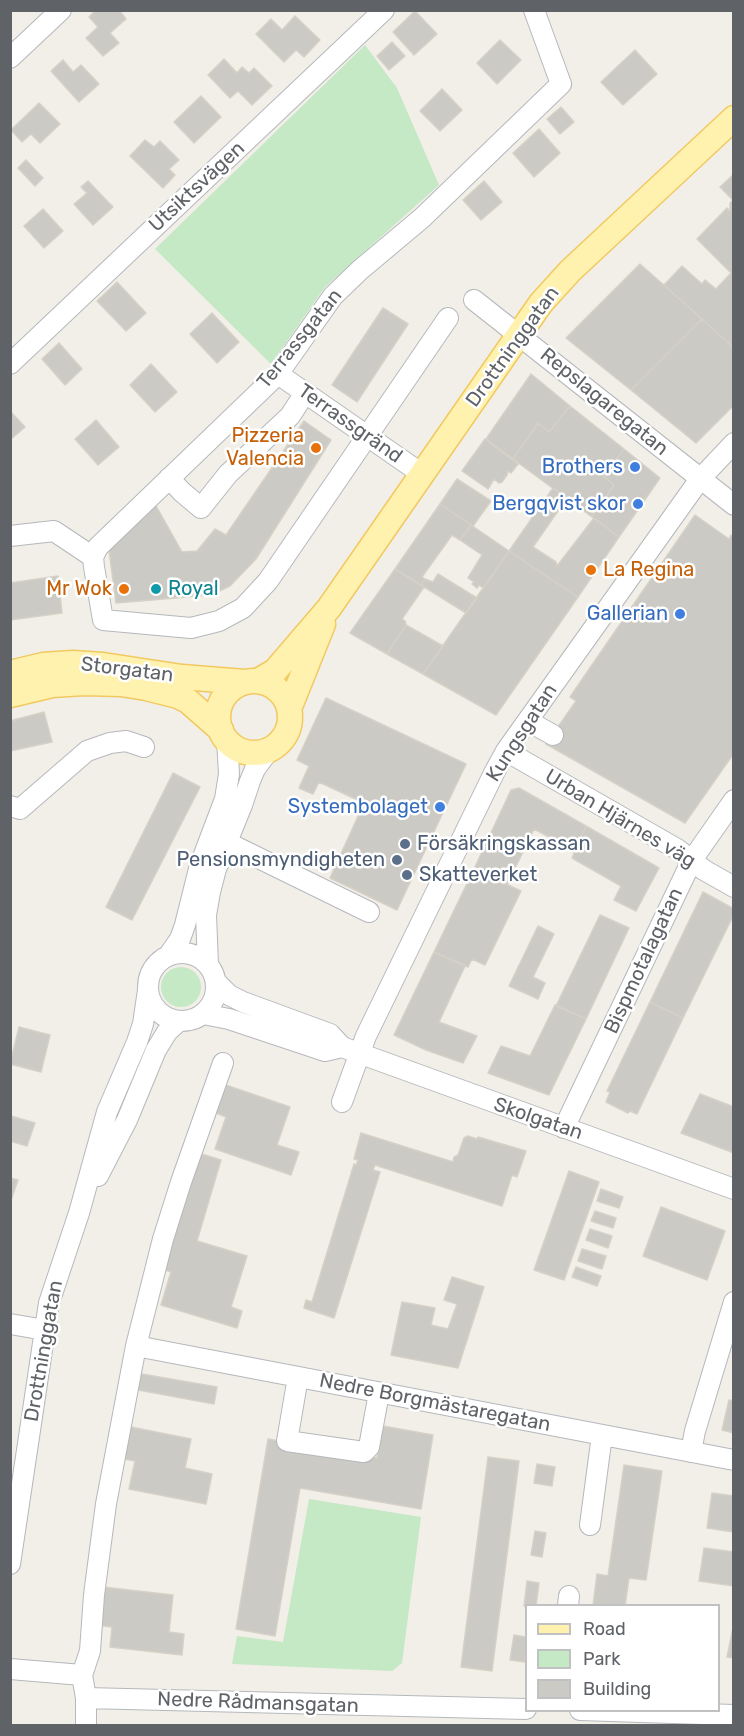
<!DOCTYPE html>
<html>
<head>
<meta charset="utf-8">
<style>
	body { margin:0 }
	#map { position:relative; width:744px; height:1736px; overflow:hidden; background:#f1efe8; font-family:Rubik,sans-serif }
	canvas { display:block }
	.frame { position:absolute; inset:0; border:12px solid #5f6368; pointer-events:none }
	.legend { position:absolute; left:525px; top:1604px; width:195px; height:108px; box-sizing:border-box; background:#fff; border:2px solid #bfc1c3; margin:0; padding:8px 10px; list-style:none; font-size:18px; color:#5f6368 }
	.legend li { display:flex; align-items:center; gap:12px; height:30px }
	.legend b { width:30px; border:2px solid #bfc1c3 }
</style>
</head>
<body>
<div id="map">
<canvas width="744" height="1736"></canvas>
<div class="frame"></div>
<ul class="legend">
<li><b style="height:8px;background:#fff2af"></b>Road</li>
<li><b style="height:16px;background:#c5e8c5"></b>Park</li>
<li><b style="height:16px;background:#cccac5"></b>Building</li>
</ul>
</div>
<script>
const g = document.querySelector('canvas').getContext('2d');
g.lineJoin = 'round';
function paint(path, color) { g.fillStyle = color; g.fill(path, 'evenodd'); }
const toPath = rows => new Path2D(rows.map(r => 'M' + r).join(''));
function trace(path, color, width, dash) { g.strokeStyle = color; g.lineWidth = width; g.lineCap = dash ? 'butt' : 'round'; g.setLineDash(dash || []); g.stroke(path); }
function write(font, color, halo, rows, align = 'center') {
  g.font = font + ' Rubik,sans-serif'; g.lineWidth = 5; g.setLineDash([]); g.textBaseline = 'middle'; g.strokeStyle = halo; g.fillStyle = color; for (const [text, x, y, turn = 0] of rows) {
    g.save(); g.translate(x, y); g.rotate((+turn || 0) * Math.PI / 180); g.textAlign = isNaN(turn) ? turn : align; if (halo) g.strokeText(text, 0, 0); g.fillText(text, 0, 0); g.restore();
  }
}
paint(toPath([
	[365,45,397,88,439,185,325,287,271,364,155,249],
	'161 987a20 20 0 1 1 40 0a20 20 0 1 1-40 0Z',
	[309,1499,421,1517,402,1663,392,1671,232,1664,237,1636,283,1642]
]), '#c5e8c5');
const building = toPath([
	[96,10,119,10,126,19,110,33,119,43,103,56,86,38,98,27,89,17,96,10],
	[415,11,437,34,414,55,393,32,415,11],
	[295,16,320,40,304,57,296,50,284,62,256,34,271,19,282,30,295,16],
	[500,40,521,60,497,84,477,63,500,40],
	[392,42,405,56,389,70,377,56,392,42],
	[635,50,657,74,623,105,601,82,635,50],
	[224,59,237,73,242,67,249,73,254,68,272,86,252,105,238,91,230,98,208,75,224,59],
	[63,60,73,72,81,65,99,84,79,102,51,71,63,60],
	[442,89,462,110,440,131,420,111,442,89],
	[201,96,221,117,194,143,174,122,201,96],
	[39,103,60,124,40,143,31,134,22,142,11,130,39,103],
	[561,107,574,122,560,134,547,119,561,107],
	[539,129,560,153,534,177,513,153,539,129],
	[145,140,154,147,160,141,179,160,169,169,175,175,163,188,130,156,145,140],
	[26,160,43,178,35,186,18,168,26,160],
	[734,174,734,348,664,285,682,266,702,284,705,280,716,289,731,273,697,239,727,208,730,211,730,203,733,200,720,187,734,174],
	[88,181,113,207,93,225,74,204,87,193,81,187,88,181],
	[484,181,502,202,481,220,463,200,484,181],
	[43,209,63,231,44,248,24,226,43,209],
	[640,264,702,319,631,390,566,338,640,264],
	[117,282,146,313,126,331,97,301,117,282],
	[383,308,408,324,357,402,332,385,383,308],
	[212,313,239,342,217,363,190,334,212,313],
	[702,319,734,348,734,405,696,443,631,390,702,319],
	[59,343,82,369,65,385,42,359,59,343],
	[151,364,177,392,155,412,130,385,151,364],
	[531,374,570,406,549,432,538,423,513,459,486,439,531,374],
	[570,406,624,449,603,476,614,485,592,517,513,459,538,423,549,432,570,406],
	[10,411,25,427,10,440,10,411],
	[96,420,119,447,98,465,75,439,96,420],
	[304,421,331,440,256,559,230,586,211,595,116,603,108,543,155,504,182,552,197,551,215,529,226,535,304,421],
	[485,439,518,464,511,473,508,471,507,475,502,482,499,483,494,479,488,489,462,471,485,439],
	[624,449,660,478,619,537,592,517,614,485,603,476,624,449],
	[457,479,491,501,473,526,440,504,457,479],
	[553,488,567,498,533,547,556,562,557,566,594,518,619,537,578,597,509,551,553,488],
	[440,504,471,525,460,540,452,535,422,577,425,579,421,585,395,569,440,504],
	[695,515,729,539,731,535,734,537,734,753,685,823,546,744,576,701,570,697,695,515],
	[471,525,509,551,483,588,479,585,477,588,472,584,474,582,468,578,482,555,460,540,471,525],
	[509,551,578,597,496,715,423,674,509,551],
	[395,569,424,587,402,619,405,621,406,625,387,654,350,633,395,569],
	[438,574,477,598,466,613,421,585,425,579,433,582,438,574],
	[58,576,62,613,10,620,10,583,58,576],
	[406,625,443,646,423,674,387,654,406,625],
	[326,698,466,764,397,910,330,878,364,803,319,782,313,794,299,788,309,766,297,760,326,698],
	[44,712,52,742,10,751,10,721,44,712],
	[173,773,200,787,132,920,106,907,173,773],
	[519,788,586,826,574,853,554,843,555,840,534,829,507,885,474,869,511,790,519,788],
	[586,826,659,868,636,911,614,900,621,886,572,858,586,826],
	[474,869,521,891,485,965,472,959,468,967,434,952,474,869],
	[703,892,734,909,734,914,683,1018,650,1002,703,892],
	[600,915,629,928,586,1019,556,1006,600,915],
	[538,926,554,934,533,977,545,983,538,999,509,986,538,926],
	[434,952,465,966,439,1022,477,1036,463,1063,426,1050,394,1035,434,952],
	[650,1002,683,1018,637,1114,630,1111,628,1113,606,1102,610,1092,607,1091,650,1002],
	[555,1005,586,1019,549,1095,488,1073,501,1046,530,1056,555,1005],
	[19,1027,50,1035,41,1072,10,1064,19,1027],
	[220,1083,290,1107,277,1145,299,1152,291,1175,215,1149,226,1117,211,1111,220,1083],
	[700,1094,734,1107,734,1153,681,1133,700,1094],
	[11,1116,35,1123,27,1146,10,1141,11,1116],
	[361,1133,453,1162,454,1157,458,1155,464,1138,468,1136,477,1139,478,1137,526,1151,517,1177,512,1175,502,1206,375,1165,373,1170,380,1172,334,1318,304,1308,306,1300,312,1302,354,1164,356,1165,358,1160,354,1159,361,1133],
	[192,1151,221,1160,197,1241,247,1256,231,1307,242,1311,237,1328,161,1305,171,1272,157,1267,192,1151],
	[569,1171,599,1182,564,1280,534,1270,569,1171],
	[10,1178,18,1180,10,1203,10,1178],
	[601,1189,623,1197,619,1208,597,1201,601,1189],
	[661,1207,725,1231,707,1280,643,1256,661,1207],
	[595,1211,616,1218,613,1228,591,1221,595,1211],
	[590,1229,612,1236,608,1248,586,1240,590,1229],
	[582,1249,606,1256,602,1269,578,1261,582,1249],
	[576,1267,601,1276,597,1286,572,1277,576,1267],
	[452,1277,484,1287,458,1368,391,1355,402,1302,435,1308,431,1325,448,1329,457,1304,444,1300,452,1277],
	[136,1373,217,1387,214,1404,133,1389,136,1373],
	[729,1400,734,1401,734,1433,722,1430,729,1400],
	[126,1426,191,1439,185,1468,212,1474,206,1504,129,1489,135,1461,119,1458,126,1426],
	[383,1426,433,1435,421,1509,300,1488,275,1636,236,1629,268,1439,377,1458,383,1426],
	[488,1457,519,1461,492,1671,461,1667,488,1457],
	[537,1464,555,1467,552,1486,534,1483,537,1464],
	[624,1465,662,1471,646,1580,629,1578,625,1606,593,1606,597,1574,608,1576,624,1465],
	[712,1493,734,1496,734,1532,707,1528,712,1493],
	[535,1531,546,1533,542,1557,531,1555,535,1531],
	[704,1548,734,1552,734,1586,699,1581,704,1548],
	[527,1581,539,1583,536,1606,524,1606,527,1581],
	[94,1586,173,1595,169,1632,184,1634,182,1655,110,1647,112,1627,89,1624,94,1586],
	[734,1623,734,1658,727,1657,734,1623],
	[514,1635,526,1637,525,1662,510,1660,514,1635]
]);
paint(building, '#cccac5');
trace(building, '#d6d1c6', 1.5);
const minor = toPath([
	[10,58,61,10],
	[474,300,734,505],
	[448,318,268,581,243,608,219,621,191,628,103,620,94,567,93,557,98,547,278,374,333,296,360,270,422,218,561,84,534,10],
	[10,364,384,10],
	[278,374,422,474],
	[169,478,182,492,201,508,228,474,290,416,305,393],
	[10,536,54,531,93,557],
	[528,721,553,735],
	[506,751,677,849,704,870,734,887],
	[10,806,20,809,87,751,110,743,126,741,144,747],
	[226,842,369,912],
	'148 987a34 34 0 1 1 68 0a34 34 0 1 1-68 0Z',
	[169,955,180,939,185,925,200,865,225,799,229,774,227,740],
	[208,965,206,915,210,892,216,869,242,805,250,781,255,769,269,750],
	[216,982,229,995,243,1002,330,1034,342,1047,734,1189],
	[203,1014,229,1019,325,1051,342,1047],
	[342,1102,366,1036,494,773,506,751,700,479,734,443],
	[564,1128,692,860,734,800],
	[98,1176,127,1120,156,1050,167,1032,179,1021],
	[10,1324,45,1330],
	[136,1346,734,1460],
	[298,1377,287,1441,364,1452,369,1447,379,1393],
	[691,1452,695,1431,734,1302],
	[590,1525,602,1435],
	[10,1564,49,1303,79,1213,107,1112,137,1042,143,1024,148,990],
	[568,1606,569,1596],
	[10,1669,82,1675,86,1698,526,1709],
	[82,1675,90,1651,94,1595,106,1504,136,1346,163,1239,181,1182,223,1063],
	[86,1698,86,1726],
	[580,1710,734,1715]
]);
const major = toPath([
	[10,673,43,665,73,663,103,665,182,677,245,682],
	[258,681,275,671,329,608,541,303,570,271,734,118],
	'218 717a36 36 0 1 1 72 0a36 36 0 1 1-72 0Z',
	[10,695,52,685,84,683,121,684,146,688,178,696,188,701,221,730],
	[289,709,323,624]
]);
trace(minor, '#b5b8bc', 22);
trace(major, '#f2c960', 27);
trace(minor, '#fff', 20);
trace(major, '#fff2af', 24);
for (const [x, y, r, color] of [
	[316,448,6,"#e8710a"],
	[635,467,6,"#3f7fe0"],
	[638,504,6,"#3f7fe0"],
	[591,570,6,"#e8710a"],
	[124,589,6,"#e8710a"],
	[156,589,6,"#0f9aa8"],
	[680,614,6,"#3f7fe0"],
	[440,807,6,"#3f7fe0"],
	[405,844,6,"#5c6f8a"],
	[397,860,6,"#5c6f8a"],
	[407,875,6,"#5c6f8a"]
]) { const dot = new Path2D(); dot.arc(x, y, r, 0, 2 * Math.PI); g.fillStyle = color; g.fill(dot); trace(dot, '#fff', 2); }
write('20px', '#5f6368', '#fff', [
	["Utsiktsvägen",197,187,-43],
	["Terrassgatan",300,339,-51],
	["Drottninggatan",513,347,-54],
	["Repslagaregatan",604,402,39],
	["Terrassgränd",350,424,35],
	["Storgatan",127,670,7],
	["Kungsgatan",522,733,-57],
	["Urban Hjärnes väg",620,819,31],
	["Bispmotalagatan",644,961,-65],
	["Skolgatan",538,1119,19],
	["Drottninggatan",44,1351,-80],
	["Nedre Borgmästaregatan",435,1403,11],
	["Nedre Rådmansgatan",258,1703,2]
]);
write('20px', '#c56008', '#fff', [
	["Pizzeria",304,436],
	["Valencia",304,459],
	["La Regina",603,570,"left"],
	["Mr Wok",112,589]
], 'right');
write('20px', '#366cbe', '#fff', [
	["Brothers",623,467],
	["Bergqvist skor",626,504],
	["Gallerian",668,614],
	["Systembolaget",428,807]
], 'right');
write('20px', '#0d838f', '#fff', [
	["Royal",168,589]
], 'left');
write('20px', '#4e5e75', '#fff', [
	["Försäkringskassan",417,844],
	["Pensionsmyndigheten",385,860,"right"],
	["Skatteverket",419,875]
], 'left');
</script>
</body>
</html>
